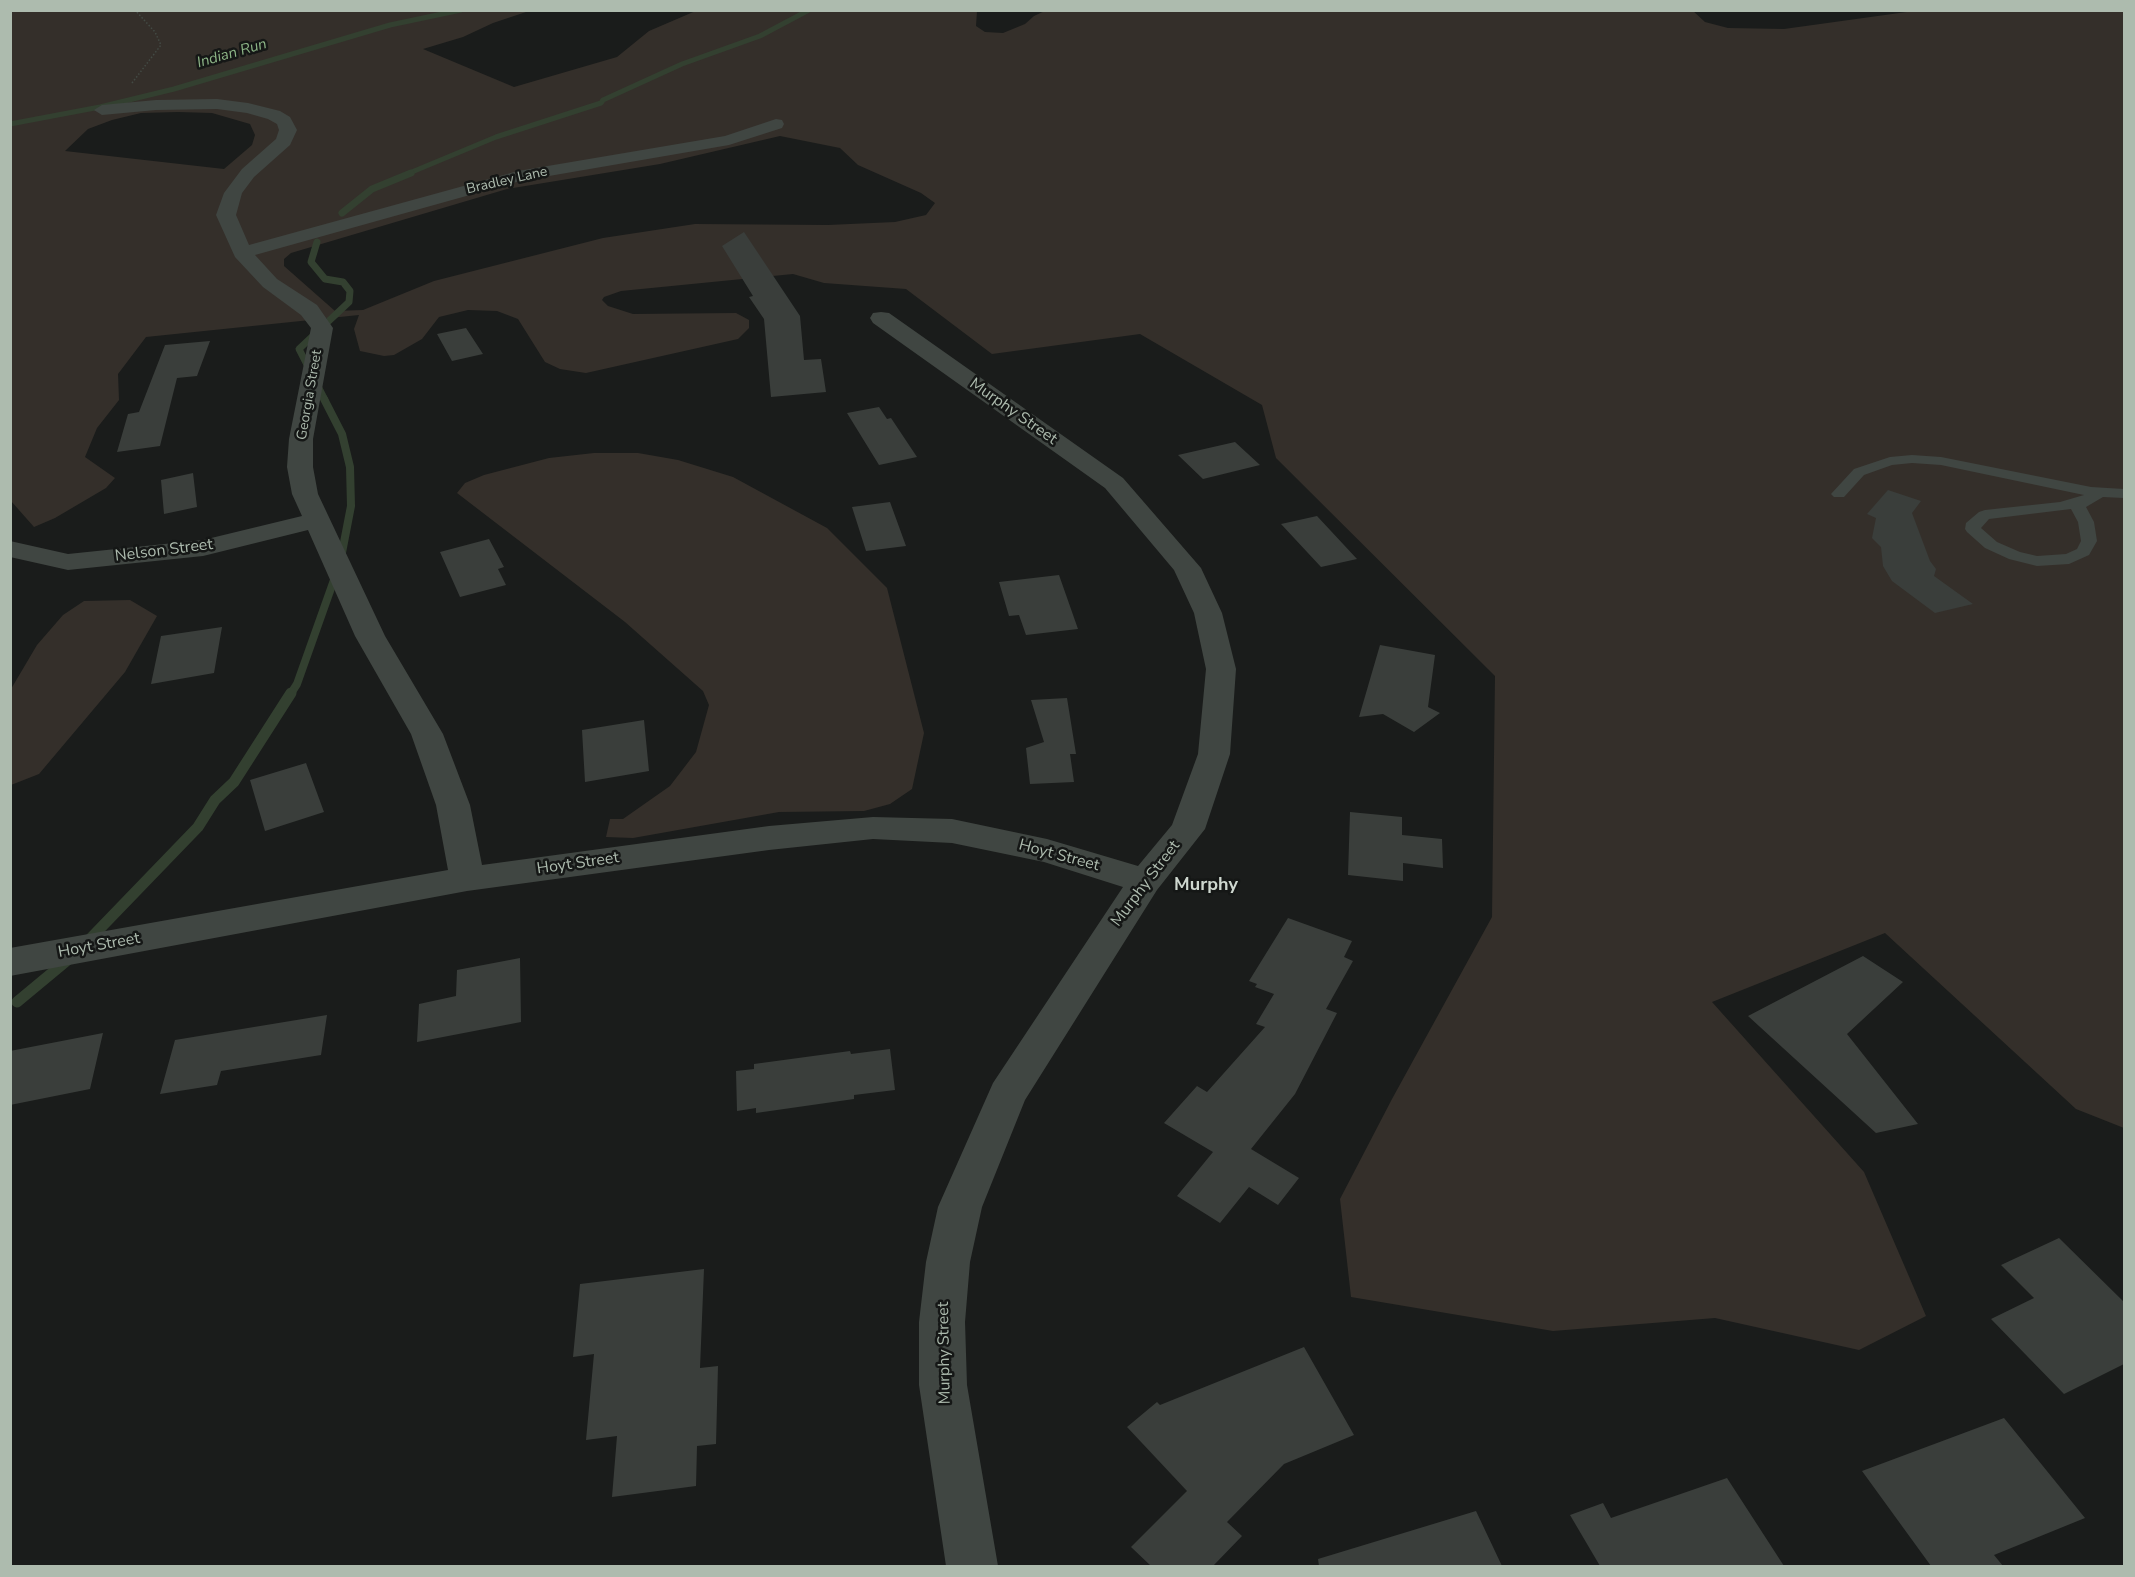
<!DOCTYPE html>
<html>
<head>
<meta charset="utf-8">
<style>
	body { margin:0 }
	#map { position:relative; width:2135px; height:1577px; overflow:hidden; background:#1a1c1b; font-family:"Nunito Sans",sans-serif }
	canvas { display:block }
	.frame { position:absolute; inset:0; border:12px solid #adbbae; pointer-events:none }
</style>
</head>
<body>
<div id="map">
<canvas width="2135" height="1577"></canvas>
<div class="frame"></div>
</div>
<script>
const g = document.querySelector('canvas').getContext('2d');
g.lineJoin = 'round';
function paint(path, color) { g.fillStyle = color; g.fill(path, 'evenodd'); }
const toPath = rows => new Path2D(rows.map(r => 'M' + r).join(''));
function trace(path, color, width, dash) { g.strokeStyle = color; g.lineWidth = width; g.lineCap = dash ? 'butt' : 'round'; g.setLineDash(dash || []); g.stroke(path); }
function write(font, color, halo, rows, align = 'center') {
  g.font = font + ' "Nunito Sans",sans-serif'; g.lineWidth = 5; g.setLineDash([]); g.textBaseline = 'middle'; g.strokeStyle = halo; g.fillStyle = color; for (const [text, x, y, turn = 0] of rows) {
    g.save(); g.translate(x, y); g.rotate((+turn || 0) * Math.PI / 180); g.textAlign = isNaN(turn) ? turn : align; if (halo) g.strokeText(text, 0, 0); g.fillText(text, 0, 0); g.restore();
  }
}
paint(toPath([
	[698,10,977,11,976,26,985,32,1003,33,1025,24,1034,16,1047,10,1692,10,1705,22,1728,28,1784,29,1921,10,2124,11,2124,1128,2076,1109,1885,933,1712,1002,1864,1172,1926,1316,1859,1350,1715,1318,1553,1331,1351,1297,1340,1199,1392,1099,1492,917,1495,676,1276,458,1262,405,1140,334,992,354,906,289,824,283,793,274,621,291,604,297,602,300,608,306,633,314,736,313,749,320,749,328,738,339,586,373,560,369,545,362,518,319,497,311,468,310,439,317,422,339,394,355,384,356,360,351,354,329,359,315,146,337,118,374,119,400,97,428,85,457,115,478,106,488,55,518,34,527,11,501,11,11,529,11,493,23,463,37,423,49,514,87,617,57,649,31],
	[178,112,212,113,250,124,255,135,252,145,224,169,65,151,88,129,112,120,141,113],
	[780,136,840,148,858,165,921,193,935,203,926,215,895,222,828,225,695,224,603,238,434,281,363,310,335,311,284,266,284,259,291,253,507,189,660,164],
	[594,453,638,453,678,460,733,477,827,528,887,588,924,733,912,789,890,804,864,811,779,812,633,838,606,837,610,819,623,819,670,786,696,752,709,705,703,691,625,622,457,493,465,483,484,475,549,458],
	[130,600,157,616,125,672,39,774,11,785,11,689,37,645,63,615,84,601]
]), '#342f2a');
trace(toPath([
	[10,124,100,107,174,89,390,25,461,10],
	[407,174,496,137,601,103,603,100,682,64,760,36,809,10]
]), '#334030', 5);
trace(toPath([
	[342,213,372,189,411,173],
	[317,242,311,262,325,279,343,282,350,291,349,302,299,349,325,400]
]), '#334030', 7);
trace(toPath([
	[290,695,297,684,340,563,351,506,350,467,342,434,324,399]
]), '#334030', 8);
trace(toPath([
	[88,941,198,827,215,800,234,782,291,693],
	[17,1002,70,958]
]), '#334030', 11);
paint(toPath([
	[744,232,800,316,804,360,821,359,826,392,771,397,764,319,749,297,753,296,722,246],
	[466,328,483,354,452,361,437,334],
	[210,341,197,376,177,378,160,446,117,452,128,414,139,412,165,345],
	[879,407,887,419,891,418,917,457,879,465,847,413],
	[1235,442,1260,465,1203,479,1178,455],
	[193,473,197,507,164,514,161,480],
	[1888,490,1921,501,1912,513,1930,561,1936,569,1934,576,1973,604,1935,613,1892,581,1883,566,1881,547,1872,538,1876,518,1867,514],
	[890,502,906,546,866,551,852,507],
	[1317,516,1357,559,1321,567,1281,524],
	[489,539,504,567,498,569,506,585,460,597,440,552],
	[1059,575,1078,629,1026,635,1019,615,1009,616,999,582],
	[222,627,214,673,151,684,161,636],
	[1380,645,1435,655,1428,707,1440,713,1414,732,1383,714,1359,717],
	[1067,698,1076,754,1070,754,1074,782,1030,784,1026,748,1044,742,1031,700],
	[644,720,649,771,585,782,582,730],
	[306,763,324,812,265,831,250,780],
	[1350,812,1402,817,1402,835,1442,839,1443,868,1403,863,1403,881,1348,875],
	[1288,918,1352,941,1344,957,1353,961,1326,1009,1337,1013,1295,1094,1251,1149,1299,1178,1278,1205,1249,1187,1220,1223,1177,1196,1213,1152,1164,1123,1197,1086,1207,1092,1265,1027,1256,1024,1274,994,1255,987,1257,984,1249,981],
	[1863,956,1903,982,1847,1034,1918,1124,1876,1133,1748,1016],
	[520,958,521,1022,417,1042,419,1004,456,996,457,970],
	[327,1015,321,1055,221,1071,217,1085,160,1094,175,1040],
	[103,1033,90,1089,10,1105,10,1051],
	[890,1049,895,1090,854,1095,854,1099,756,1113,756,1108,737,1111,736,1071,754,1069,754,1064,850,1051,851,1054],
	[2059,1238,2124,1302,2124,1364,2064,1394,1991,1319,2034,1298,2001,1265],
	[704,1269,700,1368,718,1366,716,1444,697,1446,696,1486,612,1497,617,1436,586,1440,594,1354,573,1357,580,1284],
	[1304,1347,1354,1435,1284,1464,1227,1522,1242,1536,1213,1566,1151,1566,1131,1547,1187,1491,1127,1427,1157,1402,1160,1405],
	[2004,1418,2085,1518,1994,1555,2003,1566,1931,1566,1862,1471],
	[1727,1478,1784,1566,1600,1566,1570,1515,1603,1503,1611,1518],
	[1476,1511,1502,1566,1319,1566,1318,1559]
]), '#3a3e3b');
trace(toPath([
	[132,83,161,45,155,32,135,10]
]), '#434a44', 1.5, [1.5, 2]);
paint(toPath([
	[1912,455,1941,457,2091,487,2124,489,2124,498,2103,497,2086,507,2094,522,2097,541,2089,555,2069,564,2037,566,2009,559,1985,548,1967,532,1965,529,1966,523,1979,512,1985,510,2060,502,2084,495,1941,465,1912,463,1892,465,1864,475,1844,497,1834,497,1831,494,1854,469,1890,457,1912,455],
	[2071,509,2078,522,2081,541,2077,549,2066,554,2037,556,2020,552,1997,542,1981,528,1989,519,2071,509]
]), '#404642');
paint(toPath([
	[217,99,248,103,280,111,290,117,297,130,290,145,254,177,242,193,236,215,249,245,518,171,725,136,776,119,782,120,784,124,782,128,729,145,520,181,255,255,277,279,317,305,333,328,313,439,313,467,318,494,385,636,443,734,470,805,482,865,769,826,873,817,952,819,1047,839,1138,866,1172,825,1198,754,1206,669,1194,613,1174,570,1105,488,873,323,870,318,873,313,881,312,889,313,1123,478,1201,568,1222,613,1236,669,1230,754,1205,829,1157,890,1025,1100,982,1207,970,1262,965,1322,967,1385,998,1566,946,1566,919,1385,919,1322,926,1262,938,1207,993,1083,1123,887,1044,862,952,843,873,839,769,850,467,891,10,976,10,948,448,870,436,805,411,734,355,636,308,530,203,556,68,570,10,557,10,541,68,554,203,540,302,516,292,494,287,467,289,439,311,328,301,315,263,287,235,257,216,215,224,193,242,169,276,139,279,130,277,124,268,119,247,113,217,109,156,110,102,115,94,110,102,105,156,100,217,99]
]), '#404642');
write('14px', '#adbbae', '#151716', [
	["Bradley Lane",507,181,-13],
	["Georgia Street",310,395,-80]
]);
write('italic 15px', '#8cb486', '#151716', [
	["Indian Run",232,54,-16]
]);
write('16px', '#adbbae', '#151716', [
	["Murphy Street",1013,412,35],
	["Nelson Street",164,551,-7],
	["Hoyt Street",1059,856,15],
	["Hoyt Street",578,864,-8],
	["Murphy Street",1146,884,-53],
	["Hoyt Street",99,946,-10],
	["Murphy Street",945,1353,-91]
]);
write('bold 18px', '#ced7cf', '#151716', [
	["Murphy",1206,886]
]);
</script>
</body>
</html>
